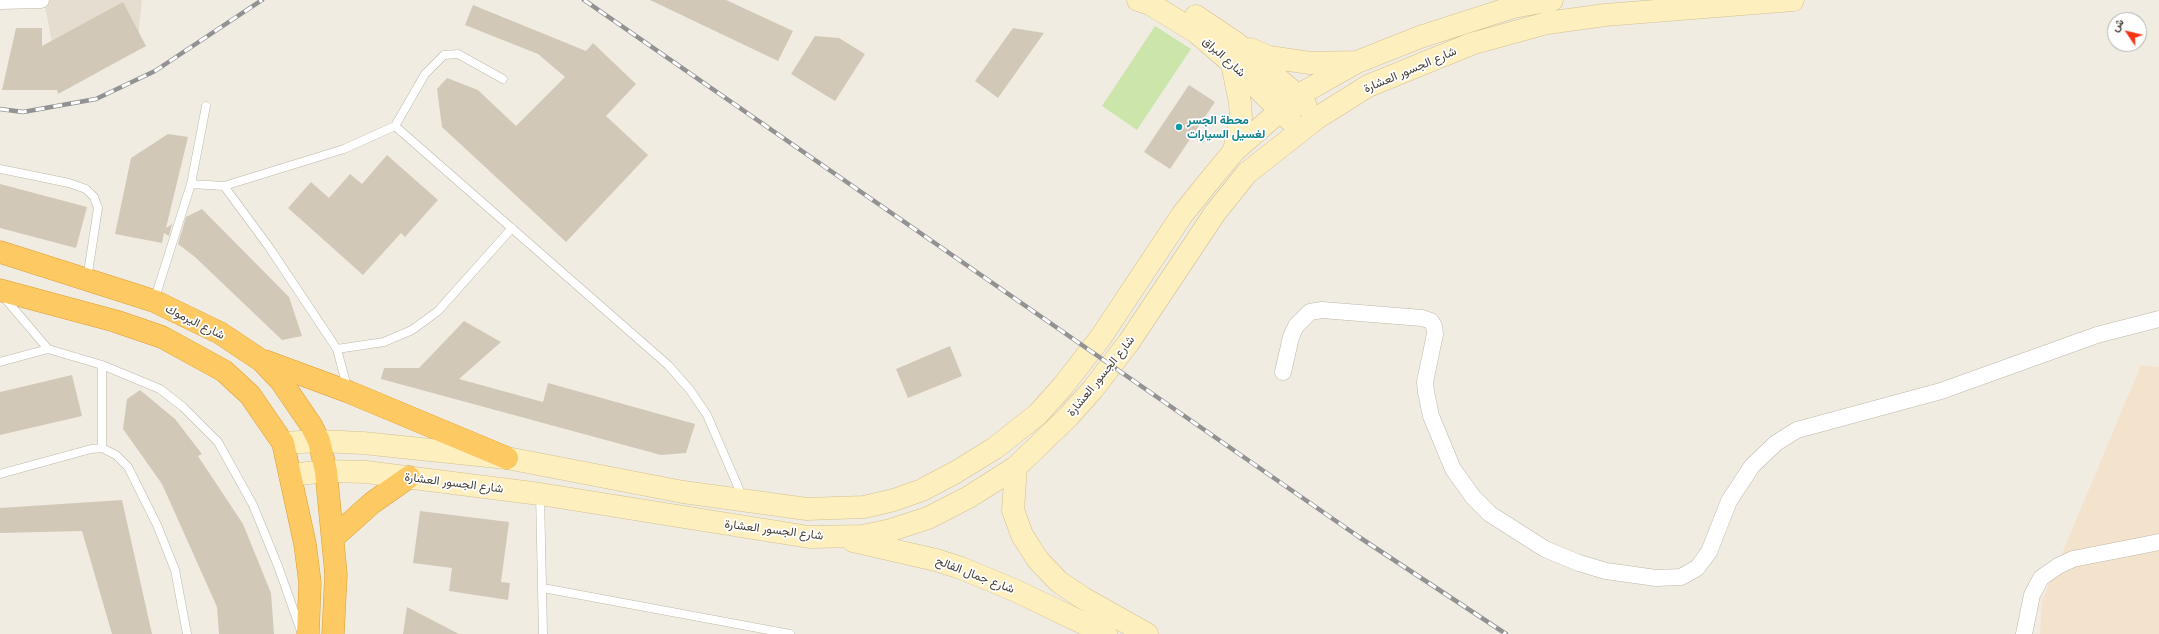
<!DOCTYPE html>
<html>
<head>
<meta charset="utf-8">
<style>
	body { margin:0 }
	#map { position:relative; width:2159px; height:634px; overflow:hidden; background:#f1ece2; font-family:Raleway,Vazirmatn,sans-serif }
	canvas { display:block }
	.north { position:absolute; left:2107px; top:12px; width:40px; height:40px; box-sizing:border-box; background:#fff; border:1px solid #b3b1ad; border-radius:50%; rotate:305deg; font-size:11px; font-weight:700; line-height:16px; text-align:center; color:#423c33 }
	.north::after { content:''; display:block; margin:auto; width:14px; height:18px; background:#f73513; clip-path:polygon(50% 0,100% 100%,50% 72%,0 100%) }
</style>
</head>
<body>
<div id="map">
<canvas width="2159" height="634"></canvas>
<div class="north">ش</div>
</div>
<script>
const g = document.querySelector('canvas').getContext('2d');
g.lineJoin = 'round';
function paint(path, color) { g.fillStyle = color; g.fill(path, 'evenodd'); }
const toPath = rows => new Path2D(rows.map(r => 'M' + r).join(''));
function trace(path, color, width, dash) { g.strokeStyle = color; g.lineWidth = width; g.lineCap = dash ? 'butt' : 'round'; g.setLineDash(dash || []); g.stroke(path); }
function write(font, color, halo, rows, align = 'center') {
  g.font = font + ' Raleway,Vazirmatn,sans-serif'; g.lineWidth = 3.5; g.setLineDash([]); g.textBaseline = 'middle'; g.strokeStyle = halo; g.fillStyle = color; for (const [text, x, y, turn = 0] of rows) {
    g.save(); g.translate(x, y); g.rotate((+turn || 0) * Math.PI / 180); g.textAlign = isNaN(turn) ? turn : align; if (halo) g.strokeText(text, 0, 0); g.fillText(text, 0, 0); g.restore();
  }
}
paint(toPath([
	[0,0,142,0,137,47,59,83,45,5]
]), '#e5ded0');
paint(toPath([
	[2141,365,2159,367,2159,634,2040,634,2042,601]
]), '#f4e3cc');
paint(toPath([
	[1155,26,1191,49,1137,130,1102,106]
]), '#cbe5aa');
paint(toPath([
	[650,0,726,0,793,31,778,61],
	[123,2,146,46,58,94,57,90,2,90,16,28,42,28,42,46],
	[473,5,586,51,593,43,636,84,606,116,648,155,566,242,442,127,437,89,447,78,478,90,516,126,565,77,538,54,465,25],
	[1013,28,1044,33,998,98,975,81],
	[815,36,839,38,865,54,835,101,791,74],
	[1189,85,1215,102,1170,169,1144,152],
	[168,134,188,137,166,228,172,224,169,236,164,233,162,243,115,234,131,158],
	[387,155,438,200,405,237,401,233,363,275,288,208,311,182,329,198,350,174,362,184],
	[0,184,87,207,76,248,0,228],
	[202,209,289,297,302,336,282,340,195,257,178,244,186,217],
	[464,321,501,342,459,379,543,402,548,383,695,424,686,453,661,455,381,379,384,368,419,368],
	[950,346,962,376,908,398,896,369],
	[72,375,82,416,0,435,0,392],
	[140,390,175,419,202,454,198,456,243,524,271,593,274,634,219,634,217,607,162,484,123,429,127,399],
	[122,500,152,634,112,634,82,531,0,533,0,508],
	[420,511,509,522,501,582,510,583,508,600,449,591,452,568,413,563],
	[407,607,459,634,403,634]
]), '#d2c8b8');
const lane = toPath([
	[395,126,425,74,444,55,458,54,503,79],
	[0,169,69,183,86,189,94,197,98,208,87,279],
	[191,184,224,186,269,247,337,349,347,387],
	[224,186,344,149,395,126,668,365,690,390,707,415,743,498],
	[3,296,48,349,102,365,160,389,183,407,218,442,253,505,278,566,301,631],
	[154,301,191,184,206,106],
	[337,349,384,342,412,330,438,311,512,228],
	[0,362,48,349],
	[102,365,102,448,116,455,128,467,157,525,175,570,187,634],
	[0,474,91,449,102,448],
	[540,494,543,634],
	[543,588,790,634]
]);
const street = toPath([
	[0,1,41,0],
	[1283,372,1291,337,1296,326,1310,312,1322,310,1422,318,1431,321,1434,326,1435,334,1425,382,1426,392,1431,416,1453,469,1473,497,1490,514,1545,549,1579,563,1606,571,1656,578,1681,577,1697,568,1709,552,1729,501,1752,466,1776,443,1797,430,1941,391,2097,335,2159,319],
	[2024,634,2032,595,2041,578,2058,566,2073,559,2159,542]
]);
const secondary = toPath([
	[1138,0,1150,4,1196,32,1232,63,1290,120],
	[1196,16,1236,43,1290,89,1306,106],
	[1250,49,1269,57,1310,63,1356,62],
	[1232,63,1240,103,1241,117,1234,151],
	[283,443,319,441,363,443,507,458,683,492,807,509,864,507,894,500,922,490,956,472,995,448,1038,414,1063,386,1101,337,1182,215,1206,185,1234,151,1297,96,1357,62,1420,37,1513,7,1552,0],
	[1016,467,1013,510,1022,535,1038,560,1059,582,1083,598,1147,634],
	[290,475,326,471,366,472,540,494,809,537,863,536,891,530,928,518,969,497,1016,467,1068,417,1093,389,1129,342,1215,213,1247,173,1317,118,1368,86,1471,44,1547,23,1605,15,1793,0],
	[853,541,936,560,961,568,1014,590,1106,634]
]);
const highway = toPath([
	[0,252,154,301,220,333,262,361,281,381,311,425,319,441,326,471,336,574,333,634],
	[0,290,115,321,162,337,224,371,250,395,283,443,305,544,310,583,308,634],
	[265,361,349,392,507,458],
	[333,538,372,503,409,477]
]);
trace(lane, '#bfb7a8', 9);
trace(street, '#bfb7a8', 17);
trace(secondary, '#d1c092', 23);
trace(highway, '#da9d32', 23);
trace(lane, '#fff', 8);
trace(street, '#fff', 16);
trace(secondary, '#feefbf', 22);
trace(highway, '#fcc962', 22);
const rail = toPath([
	[584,0,1359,537,1506,634],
	[0,109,23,112,96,99,155,71,262,0]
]);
trace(rail, '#929292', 4.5);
trace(rail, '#fff', 3, [9]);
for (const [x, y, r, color] of [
	[1179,127,4,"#0f9aa8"]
]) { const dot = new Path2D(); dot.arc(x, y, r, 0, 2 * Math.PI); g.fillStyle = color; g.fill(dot); trace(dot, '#fff', 1.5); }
write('12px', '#423c33', '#fff', [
	["شارع البراق",1224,57,42],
	["شارع الجسور العشارة",1410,70,-23],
	["شارع اليرموك",195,322,26],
	["شارع الجسور العشارة",1101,376,-51],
	["شارع الجسور العشارة",454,483,7],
	["شارع الجسور العشارة",774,530,7],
	["شارع جمال الفالح",975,575,21]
]);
write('bold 12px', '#0d838f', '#fff', [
	["محطة الجسر",1187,120],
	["لغسيل السيارات",1187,134]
], 'left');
</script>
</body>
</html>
